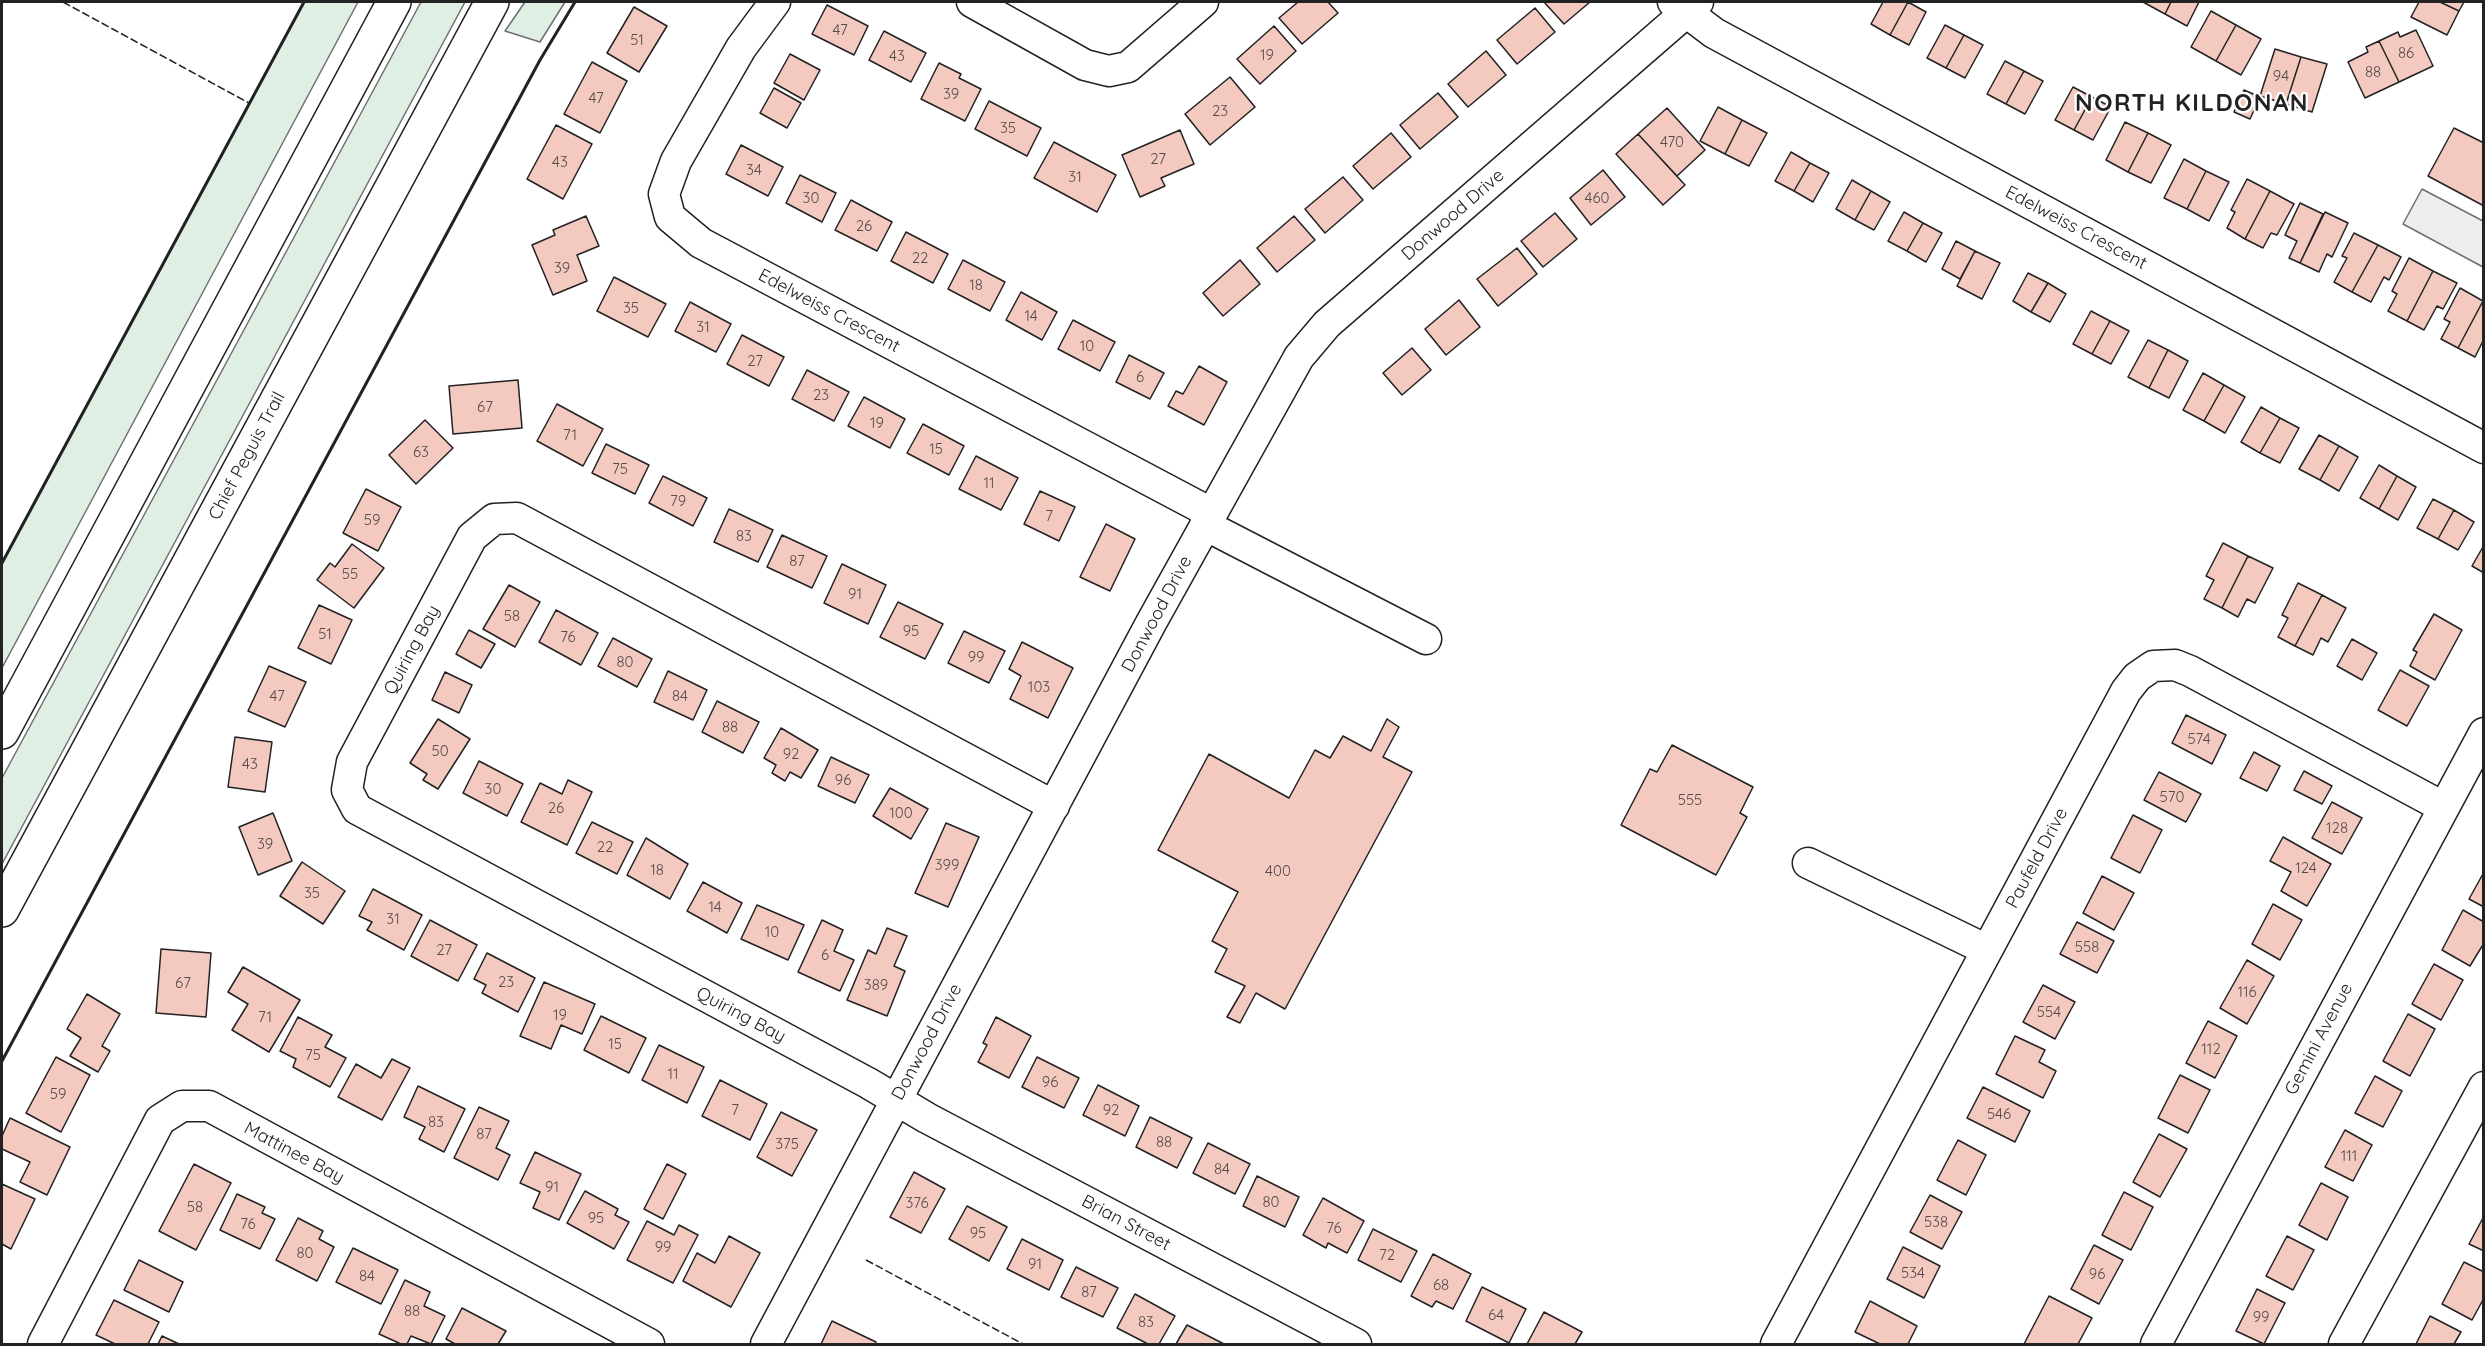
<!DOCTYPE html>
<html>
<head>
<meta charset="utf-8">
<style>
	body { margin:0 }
	#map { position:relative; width:2485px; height:1346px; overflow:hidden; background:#fff; font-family:Quicksand,sans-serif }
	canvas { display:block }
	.frame { position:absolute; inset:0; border:3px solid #222; pointer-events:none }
</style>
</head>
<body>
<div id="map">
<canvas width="2485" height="1346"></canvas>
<div class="frame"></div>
</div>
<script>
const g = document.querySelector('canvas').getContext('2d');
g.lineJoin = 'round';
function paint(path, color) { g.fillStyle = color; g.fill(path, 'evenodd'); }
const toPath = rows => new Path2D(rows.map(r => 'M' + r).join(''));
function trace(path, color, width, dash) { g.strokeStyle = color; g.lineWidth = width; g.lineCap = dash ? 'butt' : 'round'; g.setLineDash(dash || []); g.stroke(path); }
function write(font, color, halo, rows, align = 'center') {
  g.font = font + ' Quicksand,sans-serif'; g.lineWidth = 4.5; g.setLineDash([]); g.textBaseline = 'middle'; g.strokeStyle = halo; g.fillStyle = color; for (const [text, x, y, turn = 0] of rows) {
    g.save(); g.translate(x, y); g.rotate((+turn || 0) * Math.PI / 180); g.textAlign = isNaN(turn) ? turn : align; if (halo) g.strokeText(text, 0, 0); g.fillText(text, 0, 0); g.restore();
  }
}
const green = toPath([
	[304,2,358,2,2,668,2,563,304,2],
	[421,2,465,2,2,864,2,778,421,2],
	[525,2,565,2,540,42,505,31,525,2]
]);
paint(green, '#e0efe3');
trace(green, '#6f6f6f', 1.5);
const parking = toPath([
	[2422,189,2483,221,2483,267,2403,224,2422,189]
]);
paint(parking, '#ededed');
trace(parking, '#6f6f6f', 1.5);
const building = toPath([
	[1298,2,1328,2,1338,13,1302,44,1279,18,1298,2],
	[1544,2,1590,2,1564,24,1544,2],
	[1883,2,1908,2,1890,35,1871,24,1883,2],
	[1908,2,1926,12,1909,45,1890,35,1908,2],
	[2143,2,2171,2,2165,14,2143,2],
	[2171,2,2199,2,2187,26,2165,14,2171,2],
	[2419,2,2440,2,2459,11,2447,35,2411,17,2419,2],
	[2440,2,2464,2,2459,11,2440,2],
	[827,5,868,26,854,55,812,34,827,5],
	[634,7,667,26,639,72,607,53,634,7],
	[1535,8,1555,32,1517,64,1497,40,1535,8],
	[2211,11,2236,25,2216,61,2191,47,2211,11],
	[1945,25,1964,35,1946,68,1927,58,1945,25],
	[2236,25,2261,39,2241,75,2216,61,2236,25],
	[1274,26,1296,51,1260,84,1237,59,1274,26],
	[2416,30,2433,66,2399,82,2379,41,2398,32,2400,37,2416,30],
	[884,31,926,53,911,82,869,60,884,31],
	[1964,35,1983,45,1965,78,1946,68,1964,35],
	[2379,41,2399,82,2365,98,2348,62,2368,52,2366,47,2379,41],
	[2275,49,2301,57,2286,104,2260,96,2275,49],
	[1486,51,1506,75,1468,107,1448,84,1486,51],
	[790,54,820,70,804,100,774,83,790,54],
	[2301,57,2327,64,2312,112,2286,104,2301,57],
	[2005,61,2024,71,2006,104,1987,94,2005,61],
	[592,62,627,81,600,133,564,114,592,62],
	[939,63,961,74,959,78,981,89,965,121,921,99,939,63],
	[2024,71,2043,81,2025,114,2006,104,2024,71],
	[1230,77,1255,107,1210,145,1185,114,1230,77],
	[2073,87,2092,97,2074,130,2055,120,2073,87],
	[774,88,801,103,787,128,760,113,774,88],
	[2244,90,2260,97,2250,119,2234,112,2244,90],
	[1438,93,1458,117,1420,149,1400,125,1438,93],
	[2092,97,2111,107,2093,140,2074,130,2092,97],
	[989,101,1041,128,1027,156,975,129,989,101],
	[1718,107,1742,120,1725,154,1700,141,1718,107],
	[1667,108,1705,150,1677,176,1638,134,1667,108],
	[1742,120,1767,133,1749,166,1725,154,1742,120],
	[2125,122,2148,133,2128,172,2106,160,2125,122],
	[556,125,592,144,563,199,527,179,556,125],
	[2454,128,2484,143,2484,206,2428,176,2454,128],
	[1180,130,1194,164,1161,178,1165,186,1140,197,1122,155,1180,130],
	[1391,133,1411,157,1373,189,1353,166,1391,133],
	[2148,133,2171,145,2151,183,2128,172,2148,133],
	[1638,134,1685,185,1663,205,1616,154,1638,134],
	[1054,142,1116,175,1097,212,1034,178,1054,142],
	[741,145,783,167,768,196,726,174,741,145],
	[1791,152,1810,163,1794,191,1775,181,1791,152],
	[2184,159,2206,171,2187,209,2164,198,2184,159],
	[1810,163,1829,173,1813,202,1794,191,1810,163],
	[1603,170,1625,197,1591,225,1570,198,1603,170],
	[2206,171,2229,182,2209,221,2187,209,2206,171],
	[800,175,836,193,822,222,786,203,800,175],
	[1343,177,1363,200,1325,233,1305,209,1343,177],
	[2247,179,2270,191,2245,239,2227,228,2235,212,2231,210,2247,179],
	[1852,180,1871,191,1855,220,1836,209,1852,180],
	[1871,191,1890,202,1874,230,1855,220,1871,191],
	[2270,191,2294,204,2277,235,2271,233,2263,248,2245,239,2270,191],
	[851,200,892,222,877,251,835,230,851,200],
	[2300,203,2323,214,2300,263,2289,258,2297,241,2285,235,2300,203],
	[1904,212,1923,223,1907,251,1888,241,1904,212],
	[2325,212,2348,223,2332,257,2327,254,2319,272,2300,263,2325,212],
	[1555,213,1577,239,1543,267,1521,241,1555,213],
	[586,216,599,246,577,255,587,281,553,295,532,245,555,235,553,230,586,216],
	[1294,216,1315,240,1277,272,1257,248,1294,216],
	[1923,223,1942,233,1926,262,1907,251,1923,223],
	[906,232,948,254,933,283,891,261,906,232],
	[2354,233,2378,245,2352,292,2334,282,2347,258,2342,256,2354,233],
	[1956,241,1975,251,1960,279,1942,269,1956,241],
	[2378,245,2401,257,2389,280,2384,277,2371,302,2352,292,2378,245],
	[1517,248,1537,274,1498,306,1477,279,1517,248],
	[1975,251,2000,263,1982,299,1957,286,1975,251],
	[2409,258,2433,271,2407,321,2388,311,2397,294,2392,291,2409,258],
	[963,260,1005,282,990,311,948,289,963,260],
	[1240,260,1260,284,1223,316,1203,293,1240,260],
	[2433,271,2457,283,2443,309,2437,306,2424,330,2407,321,2433,271],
	[2028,273,2048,283,2031,312,2013,301,2028,273],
	[614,277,666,304,648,337,597,311,614,277],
	[2048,283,2066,294,2050,322,2031,312,2048,283],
	[2460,288,2483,301,2458,348,2441,339,2450,322,2444,319,2460,288],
	[1021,292,1057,312,1042,340,1006,320,1021,292],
	[1459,300,1480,327,1446,355,1425,329,1459,300],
	[2483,301,2484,339,2475,357,2458,348,2483,301],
	[690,302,731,324,716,352,675,331,690,302],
	[2091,311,2110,321,2092,354,2073,344,2091,311],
	[1073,320,1115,342,1100,371,1058,349,1073,320],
	[2110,321,2129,331,2111,364,2092,354,2110,321],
	[742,335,784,357,769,386,727,364,742,335],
	[2148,340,2168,350,2149,388,2128,377,2148,340],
	[1412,348,1431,370,1402,395,1383,373,1412,348],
	[2168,350,2188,361,2169,398,2149,388,2168,350],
	[1129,355,1164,373,1150,399,1116,382,1129,355],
	[1199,366,1227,382,1204,425,1168,406,1176,391,1183,394,1199,366],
	[807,370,849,392,834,421,792,399,807,370],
	[2203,373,2224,385,2204,421,2183,410,2203,373],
	[518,380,522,428,453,434,449,386,518,380],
	[2224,385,2245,397,2225,433,2204,421,2224,385],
	[864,397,905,419,890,448,848,426,864,397],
	[557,404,603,429,583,466,537,441,557,404],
	[2261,407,2280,418,2260,453,2241,442,2261,407],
	[2280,418,2299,428,2280,463,2260,453,2280,418],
	[425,420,453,448,416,484,389,455,425,420],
	[923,424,964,446,949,475,907,453,923,424],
	[2319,435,2339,446,2320,480,2299,469,2319,435],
	[606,444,649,465,635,494,592,473,606,444],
	[2339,446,2358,457,2339,491,2320,480,2339,446],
	[976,456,1018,478,1001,510,959,489,976,456],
	[2379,465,2397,476,2379,509,2360,498,2379,465],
	[663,476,707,498,693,526,649,503,663,476],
	[2397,476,2416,487,2398,520,2379,509,2397,476],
	[366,489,401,507,378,551,343,533,366,489],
	[1040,491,1075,507,1059,541,1024,524,1040,491],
	[2433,499,2454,510,2438,539,2417,528,2433,499],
	[729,509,773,530,758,562,714,542,729,509],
	[2454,510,2474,522,2458,550,2438,539,2454,510],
	[1106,524,1135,539,1110,591,1080,577,1106,524],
	[782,535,827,556,812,588,767,567,782,535],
	[2223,543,2248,556,2222,608,2204,599,2214,580,2206,576,2223,543],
	[352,544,384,568,354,608,317,580,330,563,335,567,352,544],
	[2484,545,2484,573,2472,566,2484,545],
	[2248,556,2273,568,2255,603,2247,599,2238,617,2222,608,2248,556],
	[842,564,886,585,868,624,824,603,842,564],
	[2298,583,2322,595,2295,646,2278,637,2288,618,2282,615,2298,583],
	[509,585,540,602,515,647,483,629,509,585],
	[2322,595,2346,608,2328,642,2321,638,2313,655,2295,646,2322,595],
	[898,602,943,624,925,659,880,637,898,602],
	[319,605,352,620,331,664,298,648,319,605],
	[556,610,598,633,581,665,539,642,556,610],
	[2434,614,2462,630,2435,680,2410,666,2417,652,2413,650,2434,614],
	[469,630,495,644,481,668,456,654,469,630],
	[964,631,1005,651,989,683,948,663,964,631],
	[613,638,652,659,637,687,598,666,613,638],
	[2352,639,2377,653,2362,680,2337,666,2352,639],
	[1022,642,1073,668,1048,718,1010,699,1021,676,1009,669,1022,642],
	[269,666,306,682,285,727,248,711,269,666],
	[2400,670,2429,686,2407,726,2378,710,2400,670],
	[668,671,707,690,693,720,654,702,668,671],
	[445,672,472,685,459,713,432,700,445,672],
	[717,701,759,722,743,753,702,732,717,701],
	[2186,715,2226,735,2212,764,2172,743,2186,715],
	[438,719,470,739,438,789,423,780,427,774,410,763,438,719],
	[1387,719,1399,727,1383,757,1412,772,1285,1009,1256,993,1240,1023,1227,1017,1245,986,1215,972,1227,949,1212,941,1238,892,1158,850,1209,754,1289,798,1315,750,1330,758,1343,736,1371,751,1387,719],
	[781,728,818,750,801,778,790,772,785,781,772,773,776,765,764,758,781,728],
	[235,737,272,742,265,792,228,787,235,737],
	[1672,745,1753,787,1740,813,1747,817,1716,875,1621,825,1650,769,1657,772,1672,745],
	[2254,752,2280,766,2267,791,2240,778,2254,752],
	[831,757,869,775,855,803,818,786,831,757],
	[479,761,523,784,507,816,463,793,479,761],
	[2304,771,2332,786,2322,804,2294,790,2304,771],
	[2159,772,2201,794,2186,822,2144,800,2159,772],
	[568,780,592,792,567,845,521,822,540,783,562,794,568,780],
	[890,788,928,809,911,839,873,816,890,788],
	[2332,802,2362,818,2342,854,2312,838,2332,802],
	[273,813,292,861,258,875,239,827,273,813],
	[2133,815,2162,830,2140,873,2111,858,2133,815],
	[592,822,633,842,617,874,576,853,592,822],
	[946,823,979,837,948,907,915,893,946,823],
	[2283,837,2331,864,2307,906,2281,891,2291,872,2270,861,2283,837],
	[646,838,688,864,670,899,627,875,646,838],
	[302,862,345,891,323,924,280,896,302,862],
	[2484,872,2484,907,2469,899,2484,872],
	[2102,876,2134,893,2114,930,2083,913,2102,876],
	[703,882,742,903,727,933,687,911,703,882],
	[373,889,422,915,404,950,367,930,372,922,359,916,373,889],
	[2273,904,2302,920,2280,960,2252,944,2273,904],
	[757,905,804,925,788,960,741,939,757,905],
	[2463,910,2484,922,2484,943,2470,966,2442,950,2463,910],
	[430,920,477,945,458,981,411,956,430,920],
	[822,920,843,930,834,951,854,960,840,991,798,972,822,920],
	[2077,922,2114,941,2097,973,2060,954,2077,922],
	[887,928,907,936,894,966,905,971,887,1016,847,1000,868,950,876,954,887,928],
	[161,949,211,953,206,1017,156,1013,161,949],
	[487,953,535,978,518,1012,482,993,486,985,474,979,487,953],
	[2247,960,2274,976,2247,1024,2220,1008,2247,960],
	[2434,964,2463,980,2441,1020,2412,1004,2434,964],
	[243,967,300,1000,269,1052,232,1030,248,1004,228,992,243,967],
	[544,982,595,1004,582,1034,561,1025,551,1049,520,1036,544,982],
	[2043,985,2075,1002,2055,1039,2023,1022,2043,985],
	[87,994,120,1014,102,1046,110,1051,98,1072,70,1056,81,1038,67,1029,87,994],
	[2408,1014,2435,1029,2410,1076,2383,1061,2408,1014],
	[601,1016,646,1038,629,1073,584,1050,601,1016],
	[298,1017,332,1035,325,1047,346,1058,330,1087,293,1067,296,1059,280,1051,298,1017],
	[996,1017,1031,1036,1009,1078,978,1062,987,1045,983,1043,996,1017],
	[2208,1021,2237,1036,2215,1078,2186,1063,2208,1021],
	[2015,1036,2045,1050,2039,1062,2056,1071,2043,1098,1996,1074,2015,1036],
	[659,1045,704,1067,687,1103,642,1080,659,1045],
	[56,1057,90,1075,61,1132,26,1113,56,1057],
	[1037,1057,1079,1078,1064,1108,1022,1087,1037,1057],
	[392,1059,410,1068,382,1120,338,1097,356,1064,381,1078,392,1059],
	[2180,1075,2210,1090,2188,1133,2158,1118,2180,1075],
	[2375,1076,2402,1091,2383,1127,2355,1113,2375,1076],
	[720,1080,767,1104,750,1140,702,1116,720,1080],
	[1098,1085,1139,1106,1125,1136,1083,1115,1098,1085],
	[418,1086,465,1109,444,1152,419,1139,425,1127,404,1117,418,1086],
	[1983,1087,2030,1111,2015,1142,1967,1118,1983,1087],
	[479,1107,509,1121,496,1148,510,1155,498,1180,454,1158,479,1107],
	[781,1112,817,1130,792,1176,757,1157,781,1112],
	[1150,1117,1192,1138,1177,1168,1136,1147,1150,1117],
	[10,1118,70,1147,47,1195,20,1182,30,1162,2,1149,2,1136,10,1118],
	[2345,1130,2372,1145,2353,1181,2325,1167,2345,1130],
	[2159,1134,2187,1149,2160,1197,2133,1182,2159,1134],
	[1958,1140,1986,1155,1966,1195,1937,1180,1958,1140],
	[1208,1143,1250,1164,1235,1194,1193,1173,1208,1143],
	[535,1152,581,1174,559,1220,533,1208,540,1192,520,1183,535,1152],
	[194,1164,231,1183,196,1250,159,1231,194,1164],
	[667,1164,686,1174,663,1219,644,1209,667,1164],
	[914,1172,945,1189,921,1233,890,1217,914,1172],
	[1257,1176,1299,1197,1285,1227,1243,1206,1257,1176],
	[2321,1183,2348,1197,2327,1240,2299,1225,2321,1183],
	[2,1184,35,1199,11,1249,2,1244,2,1184],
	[585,1191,618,1209,615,1215,629,1222,614,1249,567,1223,585,1191],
	[2124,1192,2153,1207,2131,1250,2102,1235,2124,1192],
	[237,1194,265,1207,262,1213,275,1219,260,1249,220,1230,237,1194],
	[1930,1195,1962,1212,1942,1249,1910,1232,1930,1195],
	[1323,1198,1364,1221,1347,1253,1328,1243,1326,1248,1303,1235,1323,1198],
	[967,1206,1007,1227,989,1261,949,1239,967,1206],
	[2484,1216,2484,1251,2469,1244,2484,1216],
	[298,1218,323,1231,319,1239,334,1247,317,1281,276,1260,298,1218],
	[647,1221,674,1235,679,1225,698,1235,673,1283,627,1260,647,1221],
	[1373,1229,1417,1251,1401,1282,1358,1260,1373,1229],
	[729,1236,760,1253,731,1307,683,1281,697,1253,715,1263,729,1236],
	[2287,1236,2314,1250,2293,1290,2266,1276,2287,1236],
	[1022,1239,1063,1260,1049,1290,1007,1269,1022,1239],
	[2094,1245,2123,1260,2099,1304,2071,1289,2094,1245],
	[1903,1247,1940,1266,1924,1298,1887,1279,1903,1247],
	[353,1248,398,1270,381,1304,336,1282,353,1248],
	[1433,1254,1471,1274,1453,1309,1436,1301,1432,1307,1411,1296,1433,1254],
	[139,1260,183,1282,169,1312,124,1290,139,1260],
	[2464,1262,2484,1272,2484,1298,2472,1320,2442,1304,2464,1262],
	[1076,1267,1118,1288,1103,1317,1061,1297,1076,1267],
	[405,1280,430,1292,424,1306,445,1316,431,1344,411,1336,407,1344,401,1344,379,1334,405,1280],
	[1482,1287,1526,1309,1509,1343,1466,1321,1482,1287],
	[2257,1289,2285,1303,2264,1344,2236,1331,2257,1289],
	[1135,1294,1175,1316,1159,1344,1148,1344,1117,1328,1135,1294],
	[2049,1296,2092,1318,2078,1344,2024,1344,2049,1296],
	[114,1300,159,1322,148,1344,115,1344,96,1335,114,1300],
	[1870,1301,1917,1326,1908,1344,1880,1344,1855,1332,1870,1301],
	[462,1308,506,1331,498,1344,455,1344,446,1339,462,1308],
	[1544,1312,1582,1332,1575,1344,1527,1344,1544,1312],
	[2430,1316,2461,1332,2454,1344,2416,1344,2430,1316],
	[832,1321,876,1342,875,1344,821,1344,832,1321],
	[1187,1325,1224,1344,1176,1344,1187,1325],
	[162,1336,179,1344,158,1344,162,1336]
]);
paint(building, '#f3c9c0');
trace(building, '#222', 1.5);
const minor = toPath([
	[775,2,741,48,676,161,664,194,670,217,701,243,1211,513],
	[972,2,1085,65,1109,71,1128,67,1203,2],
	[1673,2,1714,33,2484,448],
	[1205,525,1426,639],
	[1054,806,517,518,494,519,472,537,352,762,347,790,357,809,868,1083,927,1118,1356,1344],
	[1808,863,1987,950],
	[43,1344,160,1120,182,1106,209,1106,649,1344],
	[766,1344,1151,623,1299,357,1327,324,1698,2],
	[1776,1344,2126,691,2137,677,2153,666,2175,665,2190,671,2443,807],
	[2156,1344,2484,733],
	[2344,1344,2484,1087]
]);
const major = toPath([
	[2,732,394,2],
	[2,910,492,2]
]);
trace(minor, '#222', 33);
trace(major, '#222', 36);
trace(minor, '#fff', 30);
trace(major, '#fff', 33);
trace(toPath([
	[63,2,249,103],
	[866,1260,1023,1344]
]), '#222', 1.5, [8, 3]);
trace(toPath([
	[2,563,304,2],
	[2,1061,540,60,575,2]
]), '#222', 3);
write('15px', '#564c4a', null, [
	["47",840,30],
	["51",637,40],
	["86",2406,53],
	["19",1267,55],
	["43",897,56],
	["88",2373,72],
	["94",2281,76],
	["39",951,94],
	["47",596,98],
	["23",1220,111],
	["35",1008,128],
	["470",1672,142],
	["27",1158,159],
	["43",560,162],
	["34",754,170],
	["31",1075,177],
	["30",811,198],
	["460",1597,198],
	["26",864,226],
	["22",920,258],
	["39",562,268],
	["18",976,285],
	["35",631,308],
	["14",1031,316],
	["31",703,327],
	["10",1087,346],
	["27",755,361],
	["6",1140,377],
	["23",821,395],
	["67",485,407],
	["19",877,423],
	["71",570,435],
	["15",936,449],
	["63",421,452],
	["75",620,469],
	["11",989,483],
	["79",678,501],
	["7",1049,516],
	["59",372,520],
	["83",744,536],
	["87",797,561],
	["55",350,574],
	["91",855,594],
	["58",512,616],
	["95",911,631],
	["51",325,634],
	["76",568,637],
	["99",976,657],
	["80",625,662],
	["103",1039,687],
	["47",277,696],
	["84",680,696],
	["88",730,727],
	["574",2199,739],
	["50",440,751],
	["92",791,754],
	["43",250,764],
	["96",843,780],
	["30",493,789],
	["570",2172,797],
	["555",1690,800],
	["26",556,808],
	["100",901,813],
	["128",2337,828],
	["39",265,844],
	["22",605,847],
	["399",947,865],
	["124",2306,868],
	["18",657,870],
	["400",1278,871],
	["35",312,893],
	["14",715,907],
	["31",393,919],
	["10",772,932],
	["558",2087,947],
	["27",444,950],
	["6",825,955],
	["23",506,982],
	["67",183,983],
	["389",876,985],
	["116",2247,992],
	["554",2049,1012],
	["19",560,1015],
	["71",265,1017],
	["15",615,1044],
	["112",2211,1049],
	["75",313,1055],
	["11",673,1074],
	["96",1050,1082],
	["59",58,1094],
	["7",735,1110],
	["92",1111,1110],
	["546",1999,1114],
	["83",436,1122],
	["87",484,1134],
	["88",1164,1142],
	["375",787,1144],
	["111",2349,1156],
	["84",1222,1169],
	["91",552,1187],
	["80",1271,1202],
	["376",917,1203],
	["58",195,1207],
	["95",596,1218],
	["538",1936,1222],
	["76",248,1224],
	["76",1334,1228],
	["95",978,1233],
	["99",663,1247],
	["80",305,1253],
	["72",1387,1255],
	["91",1035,1264],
	["534",1913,1273],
	["96",2097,1274],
	["84",367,1276],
	["68",1441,1285],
	["87",1089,1292],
	["88",412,1311],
	["64",1496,1315],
	["99",2261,1317],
	["83",1146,1322]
]);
write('18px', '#222', '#fff', [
	["Donwood Drive",1453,215,-41],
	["Edelweiss Crescent",2076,228,28],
	["Edelweiss Crescent",829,311,28],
	["Chief Peguis Trail",247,456,-62],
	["Donwood Drive",1157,614,-62],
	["Quiring Bay",412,650,-62],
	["Paufeld Drive",2037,858,-62],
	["Quiring Bay",741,1015,28],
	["Gemini Avenue",2319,1039,-62],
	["Donwood Drive",927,1042,-62],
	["Mattinee Bay",294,1153,28],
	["Brian Street",1126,1223,28]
]);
g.letterSpacing = '1.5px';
write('bold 24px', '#222', '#fff', [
	["NORTH KILDONAN",2192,104]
]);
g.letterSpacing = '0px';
</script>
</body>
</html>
